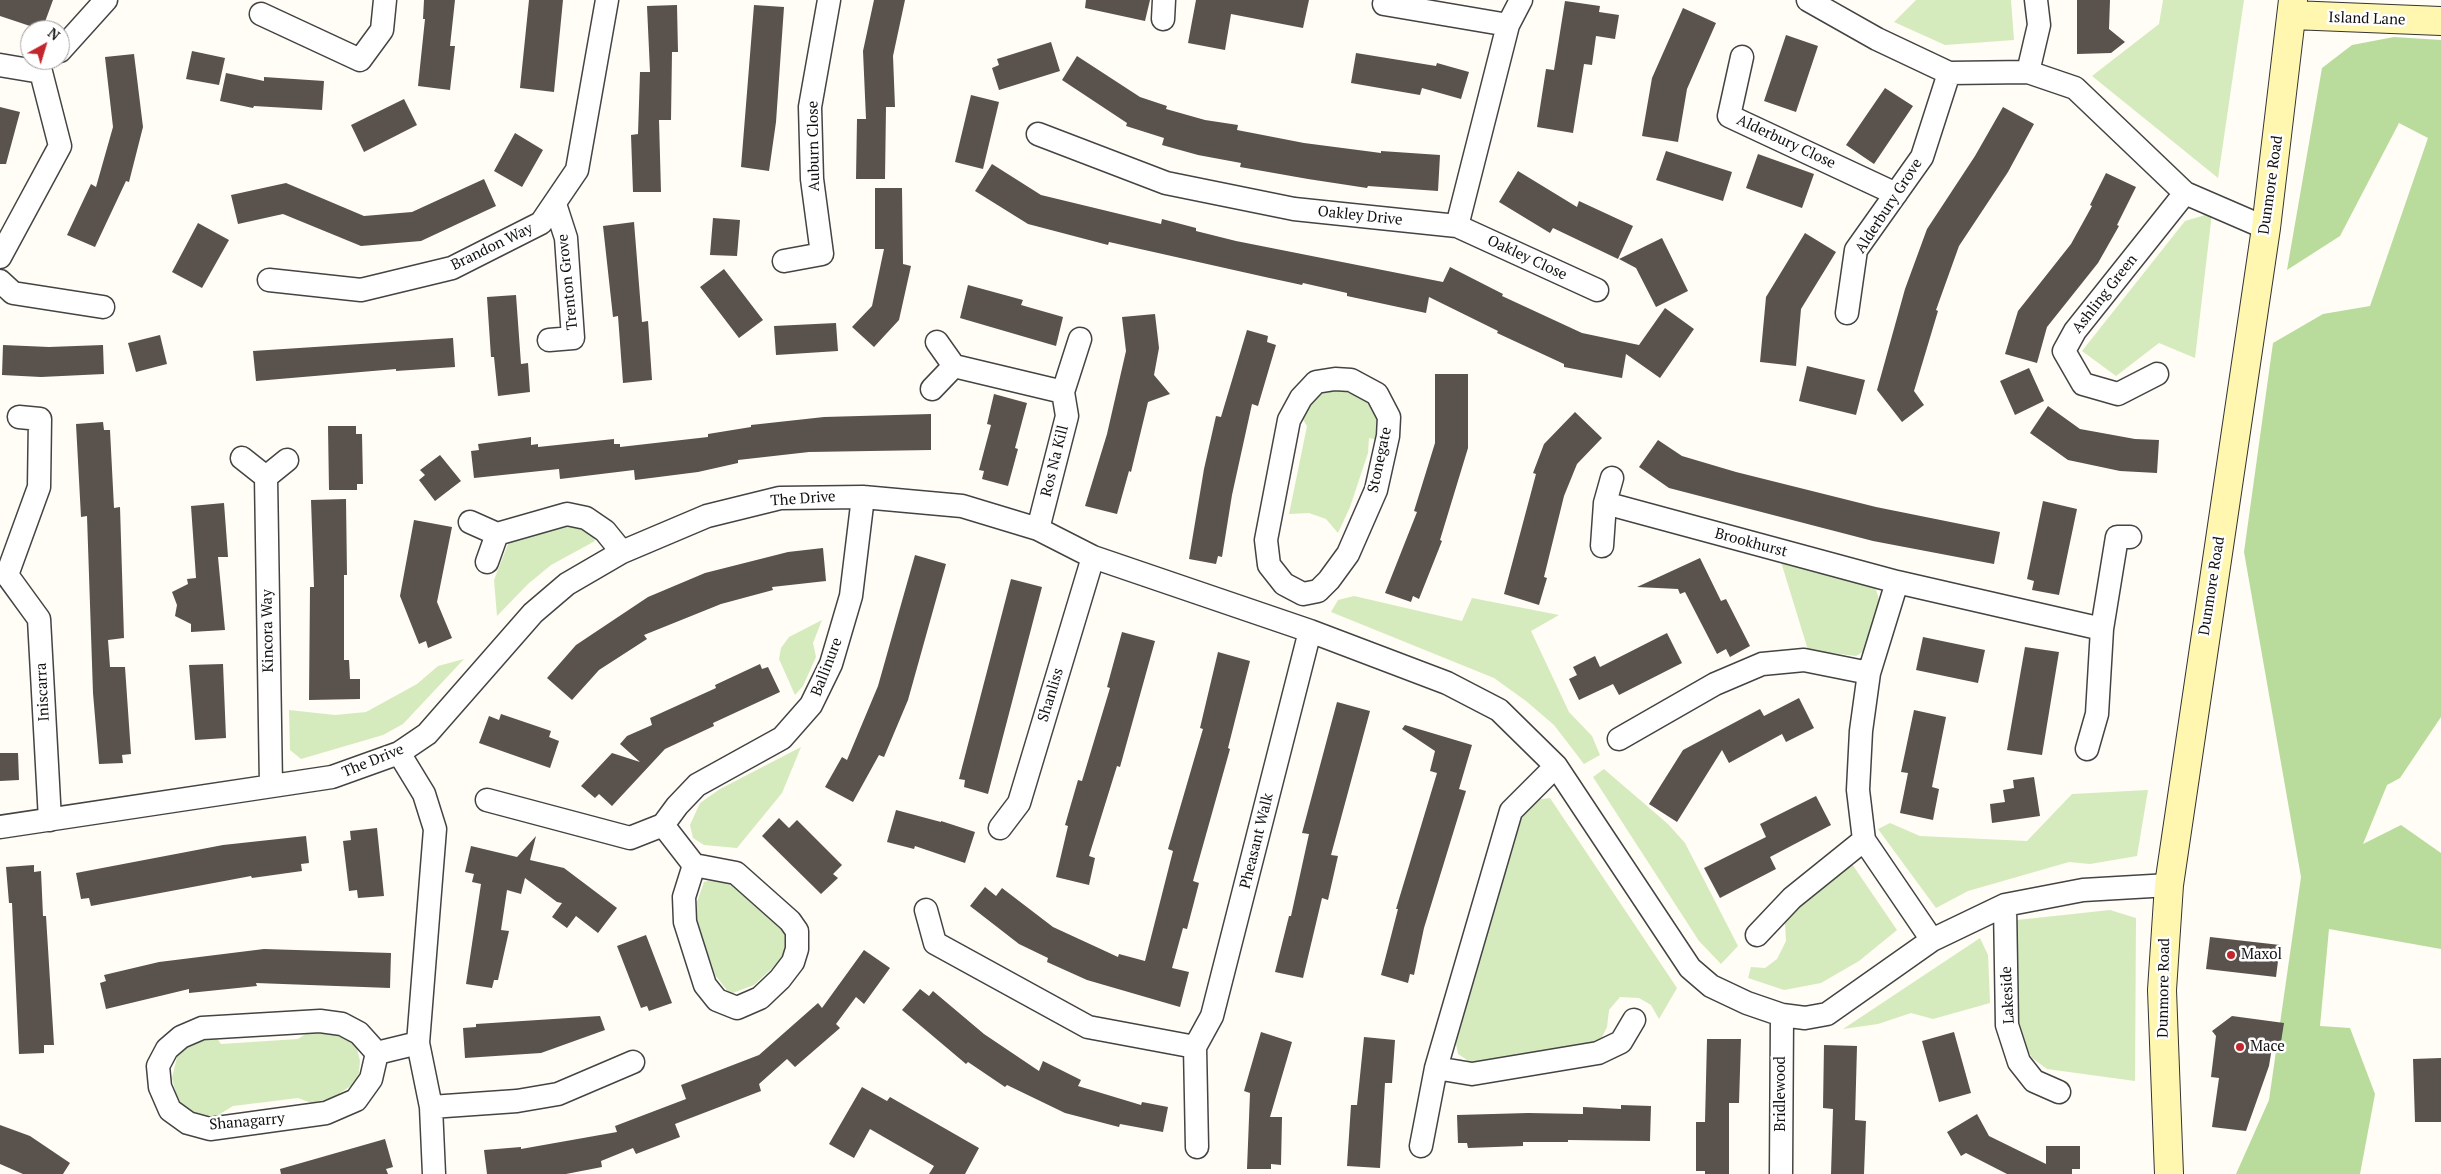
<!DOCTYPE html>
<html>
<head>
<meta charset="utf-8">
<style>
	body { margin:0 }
	#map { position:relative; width:2441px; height:1174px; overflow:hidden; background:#fffdf5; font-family:"PT Serif",serif }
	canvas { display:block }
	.north { position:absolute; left:20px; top:20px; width:50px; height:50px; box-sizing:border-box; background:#fff; border:1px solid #a0a0a0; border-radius:50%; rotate:39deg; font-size:14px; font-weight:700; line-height:20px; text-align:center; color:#111 }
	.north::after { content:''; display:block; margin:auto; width:18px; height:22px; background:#c4262e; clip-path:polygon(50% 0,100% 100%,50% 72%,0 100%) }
</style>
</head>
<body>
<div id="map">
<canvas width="2441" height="1174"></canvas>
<div class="north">N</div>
</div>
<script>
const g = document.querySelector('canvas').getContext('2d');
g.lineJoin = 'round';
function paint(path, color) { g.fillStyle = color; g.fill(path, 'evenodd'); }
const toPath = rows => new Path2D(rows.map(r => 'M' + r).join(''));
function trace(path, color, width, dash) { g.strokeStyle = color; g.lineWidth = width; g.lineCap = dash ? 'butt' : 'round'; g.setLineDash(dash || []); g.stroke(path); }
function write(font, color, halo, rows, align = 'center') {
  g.font = font + ' "PT Serif",serif'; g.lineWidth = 5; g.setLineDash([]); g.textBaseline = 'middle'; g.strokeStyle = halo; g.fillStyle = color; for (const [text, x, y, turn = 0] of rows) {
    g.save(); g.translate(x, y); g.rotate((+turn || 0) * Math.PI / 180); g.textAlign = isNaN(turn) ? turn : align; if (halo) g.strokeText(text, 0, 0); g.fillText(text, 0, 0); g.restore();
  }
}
paint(toPath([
	[1916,0,2011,0,2014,40,1945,45,1894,22],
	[2163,0,2244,0,2218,178,2092,76,2159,24],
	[2212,213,2195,358,2159,343,2116,376,2082,351,2185,221],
	[1345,387,1359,393,1373,406,1381,422,1378,440,1369,438,1368,453,1350,507,1338,533,1326,519,1309,513,1289,514,1307,426,1302,418,1308,401,1325,390],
	[573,523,589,529,595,541,551,565,528,584,497,616,494,580,510,539],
	[1781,562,1864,581,1876,589,1879,600,1868,649,1856,656,1808,650],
	[1354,596,1462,621,1472,598,1559,615,1531,631,1569,712,1592,736,1600,755,1584,764,1554,725,1526,701,1494,678,1331,612,1338,600],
	[822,620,813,643,816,657,803,686,795,695,779,659,781,648,789,637],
	[464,659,403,724,383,735,301,759,290,750,289,710,335,715,366,712,417,684,438,666],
	[801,747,782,793,737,848,704,845,693,838,690,825,700,803,720,789],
	[1604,769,1668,824,1685,843,1738,946,1721,964,1699,941,1593,777],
	[2148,790,2137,856,2090,864,2069,862,1968,891,1936,908,1878,829,1890,823,1920,836,2027,841,2072,794],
	[1550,798,1677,988,1659,1019,1651,1005,1639,998,1620,997,1609,1010,1607,1027,1601,1039,1588,1046,1470,1062,1458,1054,1455,1038,1522,816,1534,800],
	[1852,864,1897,930,1859,961,1821,983,1784,990,1748,978,1751,967,1765,968,1777,959,1786,941,1785,923,1795,909],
	[717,878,734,883,786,932,784,957,754,985,730,994,715,975,697,921,697,902,704,882],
	[2110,910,2136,918,2135,1081,2047,1069,2032,1058,2021,1038,2014,1000,2017,920],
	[1980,938,1988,955,1990,1003,1933,1019,1911,1013,1878,1024,1843,1029],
	[310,1031,339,1034,356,1045,360,1061,358,1081,334,1097,312,1103,298,1098,233,1106,215,1117,185,1110,176,1094,172,1078,178,1053,197,1040,216,1037,221,1044,298,1039]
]), '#d5ebbd');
paint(toPath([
	[2394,37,2441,40,2441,717,2400,778,2387,785,2363,844,2401,825,2441,853,2441,949,2329,929,2320,1026,2350,1028,2375,1094,2360,1174,2236,1174,2269,1100,2301,877,2244,552,2273,343,2323,314,2370,306,2428,138,2399,123,2340,236,2287,270,2322,68,2352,45]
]), '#b9dc9c');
paint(toPath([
	[0,0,53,0,42,30,0,16],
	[424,0,455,0,450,46,455,46,450,90,418,86,425,19,423,19],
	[529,0,563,0,554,92,520,88],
	[874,0,905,0,893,56,895,107,886,107,885,179,856,179,857,119,866,119,863,51],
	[1086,0,1150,0,1145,21,1085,8],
	[1196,0,1309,0,1303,28,1231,14,1225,50,1188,43],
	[2077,0,2110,0,2109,29,2125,42,2111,53,2077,54],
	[1565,1,1600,6,1599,12,1619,15,1615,39,1596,36,1592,65,1584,64,1573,133,1537,127,1546,69,1554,70],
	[677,5,678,52,672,52,671,120,659,120,661,192,633,192,631,135,638,134,640,72,650,72,647,6],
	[754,5,784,7,776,122,769,171,741,167],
	[1683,8,1716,23,1687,89,1678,142,1642,136,1652,78],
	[1786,35,1818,46,1796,112,1764,101],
	[1051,42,1060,71,999,90,992,68,999,65,997,59],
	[192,51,225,58,219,85,186,79],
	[1356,53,1436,66,1437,63,1469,72,1461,99,1422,88,1420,95,1351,83],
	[134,54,143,127,129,182,126,181,95,247,67,235,91,184,96,187,113,127,105,57],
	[1077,56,1140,97,1167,106,1166,109,1205,120,1238,125,1237,130,1304,143,1381,153,1381,151,1440,155,1438,191,1368,186,1367,188,1308,179,1240,167,1241,163,1198,155,1162,145,1164,138,1126,126,1127,123,1062,80],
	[226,73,264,81,264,77,324,81,322,110,254,106,253,108,220,101],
	[1885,88,1913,106,1874,164,1846,145],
	[971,95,999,102,983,169,955,162],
	[404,99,417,125,364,152,351,125],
	[0,107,20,112,6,164,0,164],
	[2003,107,2034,124,2008,172,1959,246,1936,310,1938,311,1914,391,1924,405,1902,422,1877,390,1905,289,1927,229,1975,156],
	[515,133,543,150,522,187,494,171],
	[1666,151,1732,172,1723,201,1656,180],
	[1758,154,1814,174,1802,208,1746,188],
	[992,164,1041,195,1161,224,1162,219,1196,228,1196,231,1236,241,1443,282,1450,267,1503,294,1502,296,1582,333,1639,345,1665,308,1694,329,1660,378,1626,354,1622,378,1564,367,1564,364,1497,333,1498,331,1429,297,1426,313,1347,296,1347,293,1303,283,1302,285,1265,277,1109,242,1108,245,1028,224,975,191],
	[1518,171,1577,207,1579,201,1633,226,1618,259,1553,228,1550,233,1499,202],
	[2106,173,2136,187,2117,225,2119,226,2098,263,2047,327,2037,363,2005,354,2018,311,2071,244,2092,206,2090,205],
	[484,179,496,206,421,241,361,246,283,214,238,224,231,195,286,183,364,216,412,212],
	[875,188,902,188,903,264,911,266,899,320,874,347,852,327,872,306,884,249,875,249],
	[713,218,740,220,737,256,710,255],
	[634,222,642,322,648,321,652,380,623,383,618,316,613,317,603,226],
	[198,223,229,240,202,288,172,272],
	[1805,233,1836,252,1801,309,1796,366,1760,362,1766,297],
	[1662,238,1688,291,1656,307,1636,268,1619,259],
	[724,269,763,320,739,338,700,287],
	[968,285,1023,300,1021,305,1063,317,1056,346,960,318],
	[516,295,521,364,528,363,530,392,498,396,494,357,491,357,487,297],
	[1155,314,1159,348,1154,375,1170,394,1148,402,1131,472,1129,471,1117,514,1085,506,1107,434,1126,351,1122,317],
	[836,323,838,351,776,355,774,326],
	[1247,330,1268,336,1267,342,1276,345,1258,406,1252,404,1232,495,1222,557,1218,556,1216,564,1189,559,1204,469,1216,416,1221,417],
	[160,335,167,364,136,372,128,343],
	[453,338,455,367,396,371,396,369,256,381,253,351],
	[3,345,49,347,103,345,104,374,41,377,2,375],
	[1807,366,1865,380,1856,415,1799,401],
	[2029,368,2044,401,2015,415,2000,381],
	[1435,374,1468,374,1468,448,1440,540,1442,541,1419,599,1413,596,1411,602,1385,593,1417,512,1414,511,1435,443],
	[994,394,1027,403,1015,448,1018,449,1008,486,982,479,984,471,979,470,991,425,987,424],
	[2048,406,2080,429,2135,439,2159,440,2157,473,2120,471,2068,460,2030,433],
	[1575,412,1602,438,1577,464,1564,496,1544,577,1547,578,1539,605,1504,594,1536,474,1533,473,1544,444],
	[931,414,931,450,809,452,738,460,738,463,698,472,635,480,634,470,560,479,559,469,474,478,471,451,479,450,478,444,531,437,531,445,538,444,538,447,614,439,614,444,620,444,620,447,708,437,708,434,751,427,751,425,824,417],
	[103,422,104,430,110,430,114,508,120,507,124,638,108,640,110,667,125,667,131,754,122,755,123,763,99,764,93,693,87,516,81,517,76,424],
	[328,426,356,426,356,434,362,434,363,484,357,484,357,490,329,490],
	[1658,440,1682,456,1736,472,1876,507,2000,532,1994,564,1873,541,1669,488,1639,467],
	[440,455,461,481,435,501,419,480,425,475,420,470],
	[346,499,347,575,344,575,344,660,349,660,350,679,360,679,360,699,309,700,310,587,314,587,311,500],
	[2043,501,2077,509,2059,595,2032,590,2034,581,2027,579],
	[224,503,228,557,218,557,225,630,191,632,191,624,175,616,177,605,172,592,188,584,187,579,196,578,191,506],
	[414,520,452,527,437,602,452,638,428,648,426,641,419,644,400,596],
	[823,548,826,581,772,587,773,590,721,604,644,635,647,639,599,670,572,700,547,678,576,645,648,597,705,573,788,552],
	[915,555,946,564,908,700,884,757,879,755,853,802,825,787,842,757,847,760,878,686],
	[1700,558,1721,601,1726,599,1750,646,1730,657,1726,649,1717,654,1685,592,1680,594,1678,589,1637,587],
	[1011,579,1042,587,988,794,964,787,965,780,959,779],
	[1122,632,1155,641,1120,767,1117,766,1089,856,1095,858,1089,885,1056,877,1068,826,1065,825,1078,780,1082,781,1110,688,1107,687],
	[1667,633,1682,663,1619,695,1613,684,1579,700,1569,679,1577,675,1573,667,1595,656,1600,667],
	[1923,637,1985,650,1978,683,1916,670],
	[2025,647,2059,652,2042,755,2007,750],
	[1218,652,1250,661,1228,748,1230,749,1193,881,1199,883,1187,929,1183,928,1172,968,1189,972,1180,1007,1087,980,1047,962,1048,958,1019,944,970,906,985,887,996,896,1002,888,1053,927,1118,957,1119,954,1145,961,1173,851,1168,849,1203,729,1200,728],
	[223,664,226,738,195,740,189,665],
	[760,664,762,669,768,667,780,692,713,723,714,726,665,749,612,806,599,794,595,798,581,786,612,753,640,762,620,744,627,736,652,725,650,718,716,688,715,685],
	[1799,698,1814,728,1786,742,1782,734,1729,763,1722,750,1677,822,1649,804,1683,750,1760,709,1764,716],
	[1337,702,1370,711,1331,855,1338,856,1328,900,1322,898,1303,978,1275,972,1289,916,1291,916,1309,834,1302,833],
	[1914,710,1946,717,1932,787,1939,789,1933,820,1900,813,1908,773,1901,772],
	[501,714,551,731,549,737,559,741,550,768,479,743,489,716,499,720],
	[1405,725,1472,745,1459,789,1466,791,1424,928,1414,975,1410,974,1408,983,1381,975,1398,909,1396,909,1437,773,1430,771,1435,751,1402,729],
	[0,753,18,753,19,780,0,781],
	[2034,777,2040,816,1992,823,1990,804,2005,802,2003,790,2014,788,2013,780],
	[1816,796,1831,825,1770,857,1776,869,1720,898,1704,868,1766,837,1760,824],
	[896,810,941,822,941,821,975,832,965,863,915,846,914,849,887,842],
	[779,818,789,828,797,820,842,865,833,874,838,878,821,894,762,836],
	[377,828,384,896,358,898,357,890,349,891,343,841,351,840,350,831],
	[306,836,309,863,301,864,302,871,252,878,251,876,91,906,89,898,81,899,76,873,223,845],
	[536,836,530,860,564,868,617,908,598,933,576,916,567,928,552,917,562,903,557,902,525,878,521,894,507,890,501,930,509,931,498,980,494,980,492,988,466,984,481,884,472,882,474,874,465,872,471,846,517,857],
	[34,865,34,872,41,871,43,916,46,916,54,1045,44,1045,44,1053,19,1054,12,903,9,903,6,867],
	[646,935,672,1003,649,1011,647,1006,641,1008,617,946],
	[2210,937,2280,945,2276,977,2206,969],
	[264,949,391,953,390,988,256,983,257,986,189,993,189,989,106,1009,100,983,106,981,104,975,159,962],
	[864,950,890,968,864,1004,856,997,836,1024,840,1028,795,1067,787,1059,759,1084,761,1091,675,1124,680,1137,636,1154,633,1148,601,1161,602,1167,566,1174,487,1174,484,1150,521,1147,521,1149,617,1132,615,1126,686,1099,681,1085,759,1055,818,1003,822,1008],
	[920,989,929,996,933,991,984,1034,1039,1071,1043,1061,1081,1080,1078,1086,1141,1105,1142,1102,1168,1107,1163,1132,1120,1124,1119,1127,1065,1113,1007,1085,1005,1087,968,1062,966,1064,902,1010],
	[600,1016,605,1030,541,1053,465,1058,463,1028,476,1027,476,1024],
	[2232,1016,2284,1023,2281,1042,2273,1041,2269,1066,2246,1131,2212,1127,2219,1078,2211,1077,2216,1036,2212,1031],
	[1261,1032,1292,1042,1270,1117,1282,1117,1281,1165,1271,1164,1271,1169,1247,1169,1250,1093,1244,1091],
	[1954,1032,1971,1093,1939,1102,1922,1041],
	[1364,1037,1395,1040,1392,1083,1385,1083,1380,1168,1347,1166,1351,1105,1357,1105],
	[1707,1039,1741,1039,1739,1103,1729,1103,1729,1174,1705,1174,1705,1171,1696,1171,1696,1122,1705,1122],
	[1824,1045,1857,1046,1855,1120,1866,1121,1864,1174,1831,1174,1833,1109,1823,1108],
	[2441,1058,2441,1122,2415,1122,2413,1059],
	[862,1087,887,1101,890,1097,979,1148,965,1174,929,1174,934,1166,870,1129,854,1158,829,1144],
	[1621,1105,1651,1106,1650,1141,1568,1140,1568,1142,1523,1142,1523,1146,1468,1148,1467,1143,1458,1143,1457,1115,1528,1113,1583,1114,1583,1107,1621,1109],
	[1977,1114,1989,1136,2046,1164,2046,1146,2080,1146,2080,1169,2072,1169,2072,1174,2007,1174,1966,1153,1961,1156,1947,1132],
	[0,1125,30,1136,70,1163,63,1174,23,1174,0,1164],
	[385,1139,393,1167,386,1169,388,1174,281,1174,280,1169]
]), '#5a524d');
const street = toPath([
	[1808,0,1877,39,1949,73,2028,72,2075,88,2185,193,2266,228],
	[1384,4,1508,25],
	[261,14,360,60,382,30,385,0],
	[1163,19,1164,0],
	[60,51,106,0],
	[1742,57,1729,116,1896,194],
	[0,65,41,72],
	[2028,72,2039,25,2036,0],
	[1038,134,1166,183,1294,209,1457,226,1597,290],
	[1457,226,1508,25,1521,0],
	[0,257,60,146,41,72],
	[784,261,822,254,812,179,810,107,829,0],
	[269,280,361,290,452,268,541,223,577,170,607,0],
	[0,281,13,293,103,307],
	[1847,313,1856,250,1922,157,1949,73],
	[549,340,573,338,566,238,555,204],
	[937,342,954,366,1063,392],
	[2157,374,2118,394,2083,384,2064,351,2075,331,2185,193],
	[1335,379,1351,380,1377,394,1389,417,1388,436,1376,490,1348,554,1329,580,1318,591,1303,594,1284,584,1269,565,1266,540,1289,420,1301,398,1316,382,1335,379],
	[932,389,954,366],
	[242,458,266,477],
	[1605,503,1897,582,2102,629],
	[470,522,497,534],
	[1038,529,1067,416,1063,392,1080,339],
	[1602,546,1605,503,1612,478],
	[487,562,497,534,567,514,586,518,605,531,622,552],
	[0,573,7,575,39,619,50,820],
	[7,575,39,487,40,419,19,417],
	[1897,582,1869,673,1861,731,1858,790,1864,840,1932,940],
	[1619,739,1715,684,1762,664,1804,660,1869,673],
	[2087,749,2097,714,2102,629,2117,537,2130,537],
	[399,753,424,794,435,829,418,1043,431,1107,434,1174],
	[271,786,266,477,287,460],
	[487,800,630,838,663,825,677,806,697,785,782,738,811,705,831,664,851,596,863,497],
	[663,825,694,865,736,873,790,921,797,931,797,949,793,962,780,979,760,998,737,1008,717,1000,705,985,685,922,684,897,694,865],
	[0,827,332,777,399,753,427,734,533,613,567,584,622,552,707,516,780,498,863,497,962,506,1038,529,1093,557,1310,631,1447,683,1499,710,1556,766,1690,968,1711,986,1747,1003,1782,1015,1805,1018,1827,1014,1932,940,2005,905,2083,890,2169,885],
	[1000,828,1019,803,1093,557],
	[2005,905,2007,1025,2019,1062,2034,1081,2059,1092],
	[926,910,935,943,1088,1027,1195,1047],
	[1757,935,1792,898,1864,840],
	[377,1053,359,1033,342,1024,320,1021,202,1028,181,1037,167,1049,158,1066,160,1087,170,1110,188,1123,210,1129,326,1113,356,1100,371,1079,377,1053,418,1043],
	[1436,1068,1472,1074,1598,1053,1621,1042,1634,1020],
	[431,1107,517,1101,558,1094,633,1062],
	[1421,1146,1436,1068,1511,811,1556,766],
	[1197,1147,1195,1047,1212,1016,1310,631],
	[1781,1173,1782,1015]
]);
const secondary = toPath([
	[2292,15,2441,21],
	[2169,1174,2162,990,2169,885,2266,228,2293,0]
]);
trace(street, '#444', 25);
trace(secondary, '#333', 30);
trace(street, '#fff', 22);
trace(secondary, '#fff6b0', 28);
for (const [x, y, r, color] of [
	[2231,955,5,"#c4262e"],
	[2240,1047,5,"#c4262e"]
]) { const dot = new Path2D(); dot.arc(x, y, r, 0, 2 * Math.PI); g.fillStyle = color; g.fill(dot); trace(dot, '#fff', 2); }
write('15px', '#111', '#fff', [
	["Island Lane",2367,19,2],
	["Alderbury Close",1786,142,25],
	["Auburn Close",814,146,-91],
	["Dunmore Road",2271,185,-82],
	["Alderbury Grove",1889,206,-57],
	["Oakley Drive",1360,216,6],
	["Brandon Way",492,247,-26],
	["Oakley Close",1527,258,25],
	["Trenton Grove",568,282,-96],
	["Ashling Green",2105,294,-52],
	["Stonegate",1380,460,-78],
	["Ros Na Kill",1055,461,-76],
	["The Drive",803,499,-4],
	["Brookhurst",1751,543,15],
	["Dunmore Road",2212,586,-81],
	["Kincora Way",268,631,-91],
	["Ballinure",827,667,-69],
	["Iniscarra",43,692,-93],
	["Shanliss",1051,695,-73],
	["The Drive",373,761,-22],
	["Pheasant Walk",1257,841,-76],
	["Dunmore Road",2164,988,-89],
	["Lakeside",2008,995,-93],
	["Bridlewood",1781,1094,-90],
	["Shanagarry",247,1122,-5]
]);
write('15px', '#111', '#fff', [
	["Maxol",2241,955],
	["Mace",2250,1047]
], 'left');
</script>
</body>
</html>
